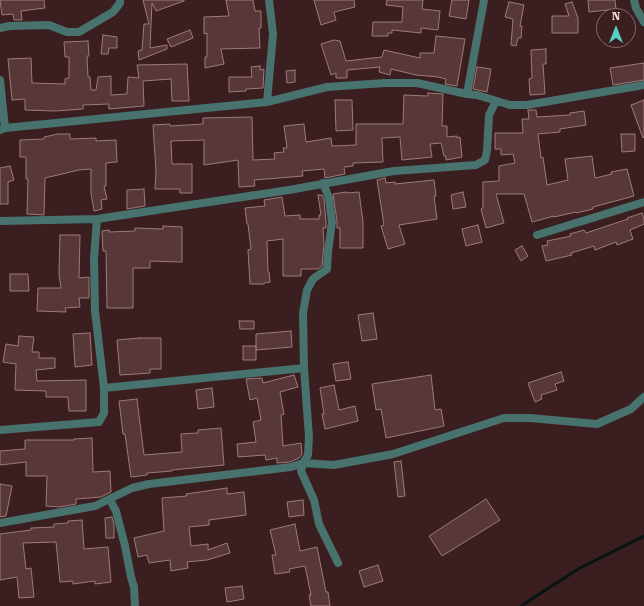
<!DOCTYPE html>
<html>
<head>
<meta charset="utf-8">
<style>
	body { margin:0 }
	#map { position:relative; width:644px; height:606px; overflow:hidden; background:#3b1e1f; font-family:"Roboto Serif",serif }
	canvas { display:block }
	.north { position:absolute; left:596px; top:8px; width:40px; height:40px; box-sizing:border-box; background:#3b1e1f; border:1px solid #826969; border-radius:50%; rotate:0deg; font-size:11px; font-weight:700; line-height:16px; text-align:center; color:#edd9d9 }
	.north::after { content:''; display:block; margin:auto; width:14px; height:18px; background:#55cec4; clip-path:polygon(50% 0,100% 100%,50% 72%,0 100%) }
</style>
</head>
<body>
<div id="map">
<canvas width="644" height="606"></canvas>
<div class="north">N</div>
</div>
<script>
const g = document.querySelector('canvas').getContext('2d');
g.lineJoin = 'round';
const toPath = rows => new Path2D(rows.map(r => 'M' + r).join(''));
function trace(path, color, width, dash) { g.strokeStyle = color; g.lineWidth = width; g.lineCap = dash ? 'butt' : 'round'; g.setLineDash(dash || []); g.stroke(path); }
function paint(path, color) { g.fillStyle = color; g.fill(path, 'evenodd'); }
trace(toPath([
	[521,606,578,569,644,536]
]), '#061513', 3);
const building = toPath([
	[0,0,44,0,45,8,21,11,22,20,14,20,13,14,2,15,0,0],
	[143,0,184,0,184,1,156,11,152,3,150,48,167,45,167,49,139,60,138,51,142,50,144,24,149,24,143,0],
	[226,0,253,0,255,11,261,11,261,28,259,28,260,48,221,49,224,64,205,68,205,57,207,57,207,33,204,34,204,17,229,16,226,0],
	[314,0,354,0,355,7,334,12,336,20,321,25,314,0],
	[387,0,423,0,422,9,440,11,438,30,421,28,421,33,392,30,392,33,388,33,388,36,372,36,373,22,402,22,403,7,386,5,387,0],
	[452,0,469,0,466,19,449,16,452,0],
	[588,0,615,0,616,9,589,12,588,0],
	[509,2,524,5,520,26,522,26,521,38,518,38,516,46,511,45,513,19,505,17,509,2],
	[572,2,578,18,578,33,552,33,552,16,569,16,565,4,572,2],
	[190,30,193,38,171,47,167,39,190,30],
	[103,35,117,37,117,48,109,48,108,54,101,54,103,35],
	[436,36,465,39,457,86,445,84,446,79,438,77,416,75,391,69,390,75,379,72,380,67,347,70,347,78,336,78,336,73,331,75,321,44,334,40,340,41,346,61,382,57,384,50,420,58,420,53,434,53,436,36],
	[88,41,89,56,87,56,88,77,90,77,91,90,96,90,98,77,111,76,111,95,127,94,128,77,139,78,137,65,187,64,189,101,172,101,171,79,143,81,144,106,109,109,109,104,83,105,83,109,55,111,25,110,25,99,12,100,8,59,31,58,32,83,65,84,65,79,69,78,69,57,65,57,64,42,88,41],
	[546,49,546,64,543,64,545,94,530,95,529,79,532,78,531,50,546,49],
	[644,63,644,80,613,85,610,68,644,63],
	[260,66,260,70,264,69,263,88,246,89,246,91,229,92,229,77,252,77,251,67,260,66],
	[477,67,491,69,487,92,473,89,477,67],
	[295,70,295,82,287,83,286,71,295,70],
	[428,93,443,94,442,126,447,126,447,137,457,136,457,138,460,137,462,157,446,160,446,156,444,156,441,143,430,144,432,157,402,160,400,137,382,138,383,162,353,163,353,166,344,167,345,174,325,178,324,169,302,171,303,176,254,180,255,186,239,187,238,160,204,165,204,140,171,141,172,164,192,164,192,193,180,193,180,189,155,189,156,171,153,125,170,124,170,126,203,124,203,118,252,117,253,160,275,159,274,153,284,152,283,148,287,148,284,126,304,124,306,142,331,138,332,146,356,145,356,124,403,124,404,95,428,96,428,93],
	[335,100,352,100,353,130,336,131,335,100],
	[644,100,644,137,643,138,631,105,644,100],
	[528,110,536,110,537,117,570,115,570,113,584,111,586,125,560,129,560,132,538,134,541,158,543,157,547,185,568,180,565,159,592,156,595,178,612,174,611,172,627,169,634,196,593,207,593,209,576,213,576,212,554,217,554,216,532,222,524,194,496,194,504,223,486,228,481,209,483,208,483,182,499,181,499,166,515,163,513,154,501,155,501,149,495,149,495,133,523,133,522,119,529,119,528,110],
	[58,134,70,134,70,139,96,138,96,141,116,140,117,162,106,163,106,186,104,186,107,199,101,200,102,209,94,211,91,193,91,169,79,170,45,178,44,215,27,214,28,179,26,179,26,157,20,157,20,140,44,139,44,137,58,134],
	[621,134,635,134,635,151,622,152,621,134],
	[10,166,14,180,8,182,8,204,0,204,0,168,10,166],
	[385,178,386,183,395,182,395,184,434,180,436,196,434,196,437,219,399,225,405,244,388,249,381,226,384,225,377,180,385,178],
	[144,189,145,206,127,209,127,190,144,189],
	[346,192,346,193,359,192,363,222,363,248,340,248,340,228,337,228,337,221,333,194,346,192],
	[463,192,466,207,453,209,451,195,463,192],
	[318,195,322,195,324,199,326,222,326,228,323,228,324,244,322,266,318,269,301,269,301,276,283,276,283,239,267,241,268,272,269,272,270,282,264,283,264,284,250,284,248,250,251,249,248,224,247,224,245,208,265,206,264,200,282,197,285,216,300,215,300,219,319,219,319,215,321,215,318,195],
	[642,213,644,219,644,224,630,230,633,239,617,245,616,242,595,250,594,246,571,253,572,255,546,261,542,246,548,245,547,241,571,236,570,234,584,230,586,233,628,219,627,218,642,213],
	[478,225,482,242,466,246,462,229,478,225],
	[163,226,182,227,182,262,150,261,150,268,133,268,133,308,107,308,106,251,103,251,102,231,109,230,109,232,135,231,135,228,163,229,163,226],
	[60,235,80,235,79,278,89,277,89,298,79,298,80,307,65,308,66,312,37,311,38,288,61,288,59,274,60,235],
	[522,246,528,256,521,261,515,250,522,246],
	[10,274,28,274,29,291,10,291,10,274],
	[373,313,377,339,362,341,358,315,373,313],
	[239,321,254,321,254,329,240,329,239,321],
	[291,331,292,347,256,350,256,334,291,331],
	[90,333,92,365,75,367,73,334,90,333],
	[19,336,34,337,32,352,39,352,39,358,55,358,55,368,36,370,37,381,86,380,86,411,69,411,68,397,46,397,46,391,15,390,16,364,3,362,6,344,18,346,19,336],
	[140,338,161,338,161,369,150,369,150,373,120,375,117,340,140,338],
	[243,346,256,346,256,360,243,360,243,346],
	[348,362,351,379,336,381,333,364,348,362],
	[561,372,564,381,555,384,557,390,541,395,542,399,535,402,528,383,561,372],
	[294,375,298,387,280,392,284,414,281,415,283,446,301,443,302,454,299,458,290,462,277,463,277,458,266,460,265,455,238,457,237,444,256,442,253,422,261,420,257,398,250,400,246,379,262,378,263,383,294,375],
	[431,375,435,410,441,409,444,426,386,438,381,409,376,410,372,384,431,375],
	[334,385,339,410,355,406,358,421,325,429,322,414,324,414,320,388,334,385],
	[212,388,214,407,198,409,196,390,212,388],
	[137,399,144,455,182,452,181,434,198,433,198,430,221,428,224,465,172,470,172,471,147,473,147,475,131,477,125,434,123,434,119,401,137,399],
	[92,438,93,472,110,471,111,492,101,497,76,499,76,504,60,507,46,506,47,476,26,476,26,462,0,465,0,451,25,449,25,440,74,440,74,439,92,438],
	[401,461,405,496,398,497,394,462,401,461],
	[0,484,12,486,6,516,0,517,0,484],
	[227,488,227,494,244,492,246,515,209,520,209,525,189,527,191,546,208,544,208,550,227,543,230,553,207,560,187,562,188,568,171,571,170,560,149,563,147,555,138,557,134,538,164,531,162,498,187,496,186,494,227,488],
	[486,499,500,520,442,556,429,536,486,499],
	[303,500,304,515,289,517,287,502,303,500],
	[112,517,114,524,114,538,106,538,105,518,112,517],
	[82,520,84,549,108,547,111,582,95,584,95,581,73,584,73,581,60,582,56,542,23,543,26,569,31,568,34,597,19,598,17,577,0,580,0,534,31,530,31,528,54,527,54,524,68,523,68,521,82,520],
	[295,524,300,551,317,547,326,592,328,592,330,606,311,606,309,595,311,595,305,566,289,569,290,572,275,574,272,555,276,555,270,530,295,524],
	[378,565,383,581,364,587,359,571,378,565],
	[242,586,244,599,227,602,225,588,242,586]
]);
paint(building, '#573738');
trace(building, '#9f7a7a', 1);
trace(toPath([
	[634,0,636,8,644,22],
	[0,28,9,26,49,25,67,32,79,32,113,12,120,3,120,0],
	[0,80,5,128],
	[467,94,484,0],
	[267,102,273,34,269,0],
	[0,130,5,128,267,102,327,87,385,83,417,83,467,94,477,95,510,105,527,105,644,85],
	[323,183,329,198,332,222,328,252,327,269,313,279,307,290,303,313,304,368,309,437,308,455,303,463,301,471,314,500,319,524,338,563],
	[0,221,97,219,289,190,394,171,476,165,485,160,487,151,489,115,496,101],
	[537,235,644,202],
	[104,388,304,368],
	[0,430,99,422,104,413,104,388,95,311,94,258,97,219],
	[110,500,116,511,125,546,131,577,134,587,135,606],
	[0,523,95,506,132,488,149,484,291,467,303,463,334,465,393,454,504,418,530,418,597,424,631,409,644,397]
]), '#47726e', 8);
</script>
</body>
</html>
